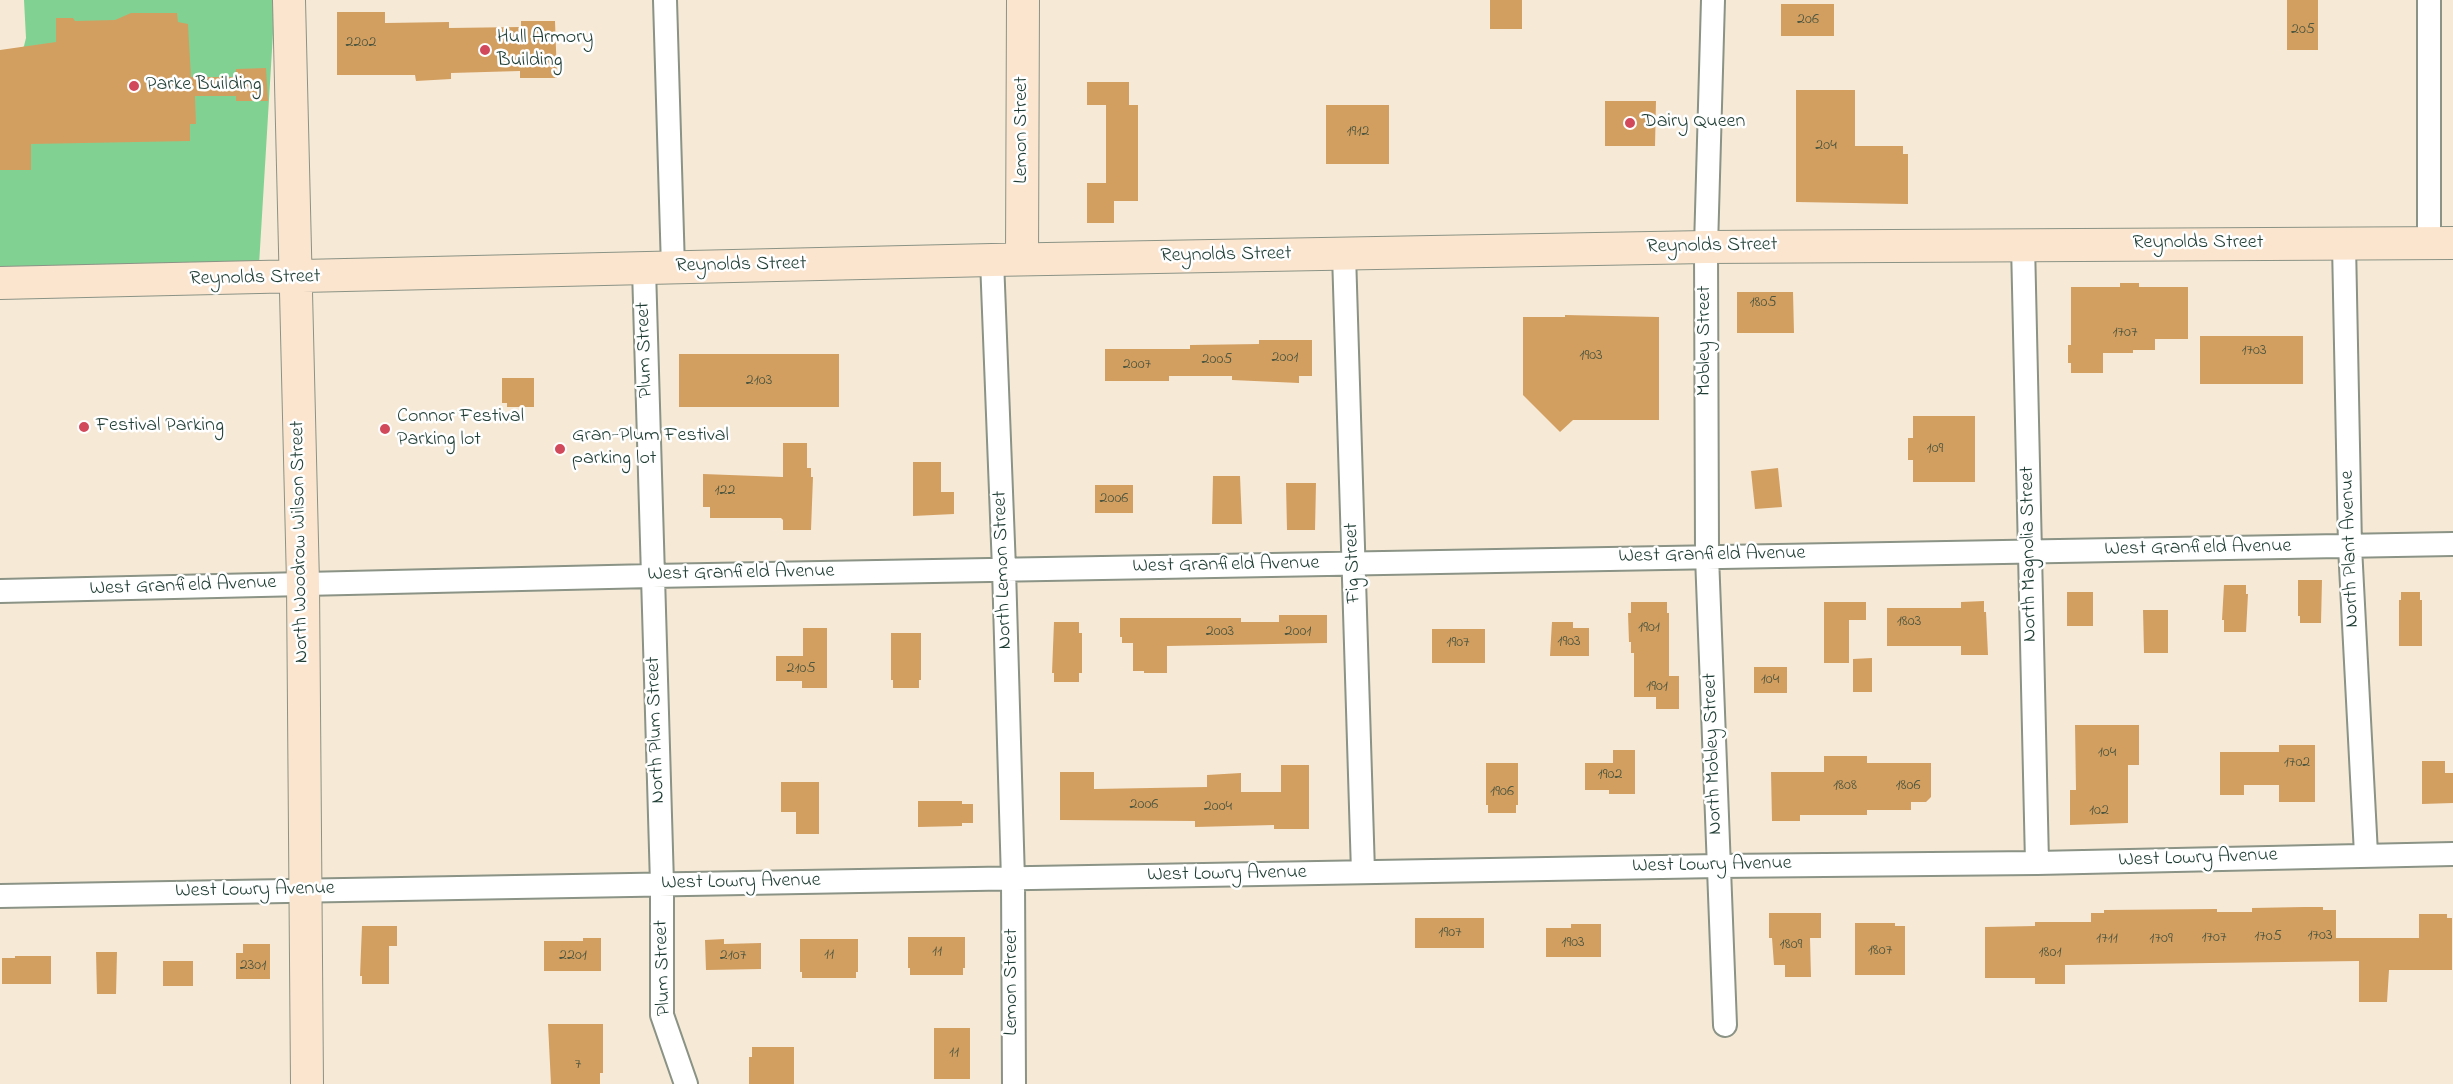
<!DOCTYPE html>
<html>
<head>
<meta charset="utf-8">
<style>
	body { margin:0 }
	canvas { display:block; background:#f6e9d6 }
</style>
</head>
<body>
<canvas width="2453" height="1084"></canvas>
<script>
const g = document.querySelector('canvas').getContext('2d');
g.lineJoin = 'round';
function paint(path, color) { g.fillStyle = color; g.fill(path, 'evenodd'); }
const toPath = rows => new Path2D(rows.map(r => 'M' + r).join(''));
function trace(path, color, width, dash) { g.strokeStyle = color; g.lineWidth = width; g.lineCap = dash ? 'butt' : 'round'; g.setLineDash(dash || []); g.stroke(path); }
function write(font, color, halo, rows, align = 'center') {
  g.font = font + ' "Indie Flower",sans-serif'; g.lineWidth = 5; g.setLineDash([]); g.textBaseline = 'middle'; g.strokeStyle = halo; g.fillStyle = color; for (const [text, x, y, turn = 0] of rows) {
    g.save(); g.translate(x, y); g.rotate((+turn || 0) * Math.PI / 180); g.textAlign = isNaN(turn) ? turn : align; if (halo) g.strokeText(text, 0, 0); g.fillText(text, 0, 0); g.restore();
  }
}
paint(toPath([
	[24,0,275,0,259,265,0,270,0,51,22,49,24,46,26,38]
]), '#81d292');
paint(toPath([
	[1490,0,1522,0,1522,29,1490,29],
	[2287,0,2318,0,2318,50,2287,50],
	[1781,4,1834,4,1834,36,1781,36],
	[337,12,385,12,385,23,449,22,449,28,521,27,521,21,555,21,557,78,520,78,520,71,451,73,451,79,416,81,415,75,337,75],
	[131,13,177,13,178,22,188,24,191,77,235,77,236,69,266,68,268,101,236,101,236,96,195,96,196,124,190,124,190,141,31,144,31,170,0,170,0,50,56,42,56,18,73,18,75,21,115,20],
	[1087,82,1129,82,1129,105,1138,105,1138,201,1114,201,1114,223,1087,223,1087,183,1106,183,1106,105,1087,105],
	[1796,90,1855,90,1855,146,1903,146,1903,154,1908,154,1908,204,1796,202],
	[1605,101,1656,101,1655,146,1605,146],
	[1326,105,1389,105,1389,164,1326,164],
	[2120,283,2139,283,2139,287,2188,287,2188,339,2155,339,2155,350,2133,350,2133,353,2103,353,2103,373,2071,373,2071,363,2068,363,2068,345,2071,345,2071,287,2120,287],
	[1737,292,1793,292,1794,333,1737,333],
	[1565,315,1659,317,1659,420,1573,420,1560,432,1523,395,1523,317,1565,317],
	[2200,336,2303,336,2303,384,2200,384],
	[1259,340,1312,340,1312,376,1299,376,1299,383,1232,380,1232,376,1169,376,1169,381,1105,381,1105,349,1190,349,1190,345,1259,344],
	[679,354,839,354,839,407,679,407],
	[502,378,534,378,534,407,507,407,507,403,502,403],
	[1913,416,1975,416,1975,482,1913,482,1913,460,1908,460,1908,438,1913,438],
	[783,443,807,443,807,468,811,468,811,477,813,477,811,530,783,530,783,520,781,518,710,518,710,507,703,507,703,474,783,477],
	[913,462,941,462,941,492,954,492,954,514,913,516],
	[1778,468,1782,507,1755,509,1751,471],
	[1213,476,1240,476,1242,524,1212,524],
	[1286,483,1316,483,1315,530,1287,530],
	[1095,485,1133,485,1133,513,1095,513],
	[2298,580,2322,580,2321,623,2300,623,2300,616,2298,616],
	[2224,585,2246,585,2246,594,2248,594,2246,632,2224,632,2224,620,2222,620],
	[2067,592,2093,592,2093,626,2067,626],
	[2401,592,2420,592,2420,600,2422,600,2422,646,2399,646,2399,600,2401,600],
	[1984,601,1984,612,1986,612,1988,655,1961,655,1961,646,1887,646,1887,608,1961,608,1961,602],
	[1631,602,1667,602,1667,613,1669,613,1669,676,1679,676,1679,709,1656,709,1656,697,1634,697,1634,653,1631,653,1631,642,1629,642,1628,613,1631,613],
	[1824,602,1866,602,1866,620,1849,620,1849,663,1824,663],
	[2143,610,2168,610,2168,653,2144,653],
	[1279,615,1327,615,1327,643,1167,646,1167,673,1144,673,1144,671,1133,671,1133,643,1122,643,1122,637,1120,637,1120,618,1241,618,1241,622,1279,622],
	[1054,622,1079,622,1079,633,1082,633,1082,673,1079,673,1079,682,1054,682,1054,673,1052,673],
	[1552,622,1573,622,1573,628,1589,628,1589,656,1550,656],
	[803,628,827,628,827,688,802,688,802,681,776,681,776,656,803,656],
	[1432,629,1485,629,1485,663,1432,663],
	[891,633,921,633,921,680,919,680,919,688,893,688,893,680,891,680],
	[1872,658,1872,692,1853,692,1853,659],
	[1754,667,1787,667,1787,693,1754,693],
	[2075,725,2139,725,2139,765,2128,765,2128,823,2070,825,2070,790,2076,790],
	[2279,745,2315,745,2315,802,2279,802,2279,785,2244,785,2244,795,2220,795,2220,752,2279,752],
	[1613,750,1635,750,1635,794,1609,794,1609,790,1585,790,1585,763,1613,763],
	[1824,756,1867,756,1867,763,1931,763,1931,797,1926,802,1911,802,1911,810,1867,810,1867,815,1800,815,1800,821,1772,821,1771,772,1824,772],
	[2422,761,2445,761,2445,773,2453,773,2453,803,2422,804],
	[1486,763,1518,763,1518,805,1516,805,1516,813,1488,813,1488,805,1486,805],
	[1281,765,1309,765,1309,829,1274,829,1274,825,1195,827,1195,821,1060,820,1060,772,1094,772,1094,789,1207,787,1207,775,1241,773,1241,792,1281,792],
	[781,782,819,782,819,834,796,834,796,812,781,812],
	[918,801,962,801,962,804,973,804,973,823,962,823,962,826,918,827],
	[2304,907,2323,907,2323,910,2336,910,2336,938,2419,938,2419,914,2447,914,2447,918,2452,918,2452,970,2389,970,2387,1002,2359,1002,2359,961,2065,965,2065,984,2035,984,2035,978,1985,978,1985,927,2035,926,2035,922,2091,922,2091,913,2104,913,2104,910,2217,909,2217,912,2252,912,2252,908],
	[1769,913,1821,913,1821,938,1810,938,1811,977,1785,977,1785,965,1774,965,1772,938,1769,938],
	[1415,918,1484,918,1484,948,1415,948],
	[1855,923,1895,923,1895,926,1905,926,1905,975,1855,975],
	[1571,924,1601,924,1601,957,1546,957,1546,928,1571,928],
	[362,926,397,926,397,946,389,946,389,984,362,984,362,976,360,976],
	[908,937,965,937,965,968,963,968,963,975,910,975,910,968,908,968],
	[583,938,601,938,601,971,544,971,544,941,583,941],
	[724,939,724,944,761,943,761,969,706,970,705,940],
	[800,939,858,939,858,972,856,972,856,978,802,978,802,972,800,972],
	[243,944,270,944,270,979,236,979,236,953,243,953],
	[96,952,117,952,116,994,97,994],
	[15,956,51,956,51,984,2,984,2,958,15,958],
	[163,961,193,961,193,986,163,986],
	[548,1024,603,1024,603,1073,600,1073,600,1084,551,1084],
	[934,1028,970,1028,970,1079,934,1079],
	[752,1047,794,1047,794,1084,749,1084,749,1057,752,1057]
]), '#d39f61');
const street = toPath([
	[665,0,673,268],
	[1713,0,1706,247,1707,556,1725,1025],
	[2429,243,2429,0],
	[2023,244,2037,863],
	[2344,244,2350,547,2366,854],
	[1344,254,1363,872],
	[992,260,1004,569,1013,880,1014,1084],
	[644,269,662,884,662,1015,686,1084],
	[0,591,652,576,2453,544],
	[0,896,1719,866,2037,863,2453,854]
]);
const secondary = toPath([
	[289,0,303,583,307,1084],
	[1022,259,1023,0],
	[0,283,992,260,1706,247,2453,243]
]);
trace(street, '#8a9385', 26);
trace(secondary, '#8a9385', 34);
trace(street, '#fff', 22);
trace(secondary, '#fce5cf', 32);
for (const [x, y, r, color] of [
	[485,50,6,"#d1495b"],
	[134,86,6,"#d1495b"],
	[1630,123,6,"#d1495b"],
	[84,427,6,"#d1495b"],
	[385,429,6,"#d1495b"],
	[560,449,6,"#d1495b"]
]) { const dot = new Path2D(); dot.arc(x, y, r, 0, 2 * Math.PI); g.fillStyle = color; g.fill(dot); trace(dot, '#fff', 2); }
write('16px', '#4c563f', null, [
	["206",1808,20],
	["205",2303,30],
	["2202",361,43],
	["1912",1358,132],
	["204",1826,146],
	["1805",1763,303],
	["1707",2125,333],
	["1703",2254,351],
	["1903",1591,356],
	["2001",1285,358],
	["2005",1217,360],
	["2007",1137,365],
	["2103",759,381],
	["109",1935,449],
	["122",725,491],
	["2006",1114,499],
	["1803",1909,622],
	["1901",1649,628],
	["2003",1220,632],
	["2001",1298,632],
	["1903",1569,642],
	["1907",1458,643],
	["2105",801,669],
	["104",1770,680],
	["1901",1657,687],
	["104",2107,753],
	["1702",2297,763],
	["1902",1610,775],
	["1808",1845,786],
	["1806",1908,786],
	["1906",1502,792],
	["2006",1144,805],
	["2004",1218,807],
	["102",2099,811],
	["1907",1450,933],
	["1703",2320,936],
	["1705",2268,937],
	["1707",2214,938],
	["1711",2107,939],
	["1709",2161,939],
	["1903",1573,943],
	["1809",1791,945],
	["1807",1880,951],
	["11",937,952],
	["1801",2050,953],
	["11",829,955],
	["2201",573,956],
	["2107",733,956],
	["2301",253,966],
	["11",954,1053],
	["7",578,1065]
]);
write('20px', '#1f3d34', '#fff', [
	["Hull Armory",497,39],
	["Building",497,62],
	["Parke Building",146,86],
	["Dairy Queen",1642,123],
	["Connor Festival",397,418],
	["Parking lot",397,441],
	["Festival Parking",96,427],
	["Gran-Plum Festival",572,437],
	["parking lot",572,460]
], 'left');
write('20px', '#1f3d34', '#fff', [
	["Lemon Street",1023,130,-90],
	["Reynolds Street",2198,244],
	["Reynolds Street",1712,247,-1],
	["Reynolds Street",1226,256,-1],
	["Reynolds Street",741,266,-1],
	["Reynolds Street",255,279,-1],
	["Mobley Street",1706,341,-90],
	["Plum Street",646,350,-92],
	["North Woodrow Wilson Street",301,542,-91],
	["West Granfield Avenue",2198,549,-1],
	["North Plant Avenue",2351,549,-92],
	["North Magnolia Street",2030,554,-91],
	["West Granfield Avenue",1712,556,-1],
	["Fig Street",1354,563,-92],
	["West Granfield Avenue",1226,566,-1],
	["North Lemon Street",1004,570,-92],
	["West Granfield Avenue",741,574,-1],
	["West Granfield Avenue",183,587,-2],
	["North Plum Street",657,730,-92],
	["North Mobley Street",1714,754,-92],
	["West Lowry Avenue",2198,859,-2],
	["West Lowry Avenue",1712,866,-1],
	["West Lowry Avenue",1227,875,-1],
	["West Lowry Avenue",741,883,-1],
	["West Lowry Avenue",255,891,-1],
	["Plum Street",664,968,-92],
	["Lemon Street",1013,982,-90]
]);
</script>
</body>
</html>
